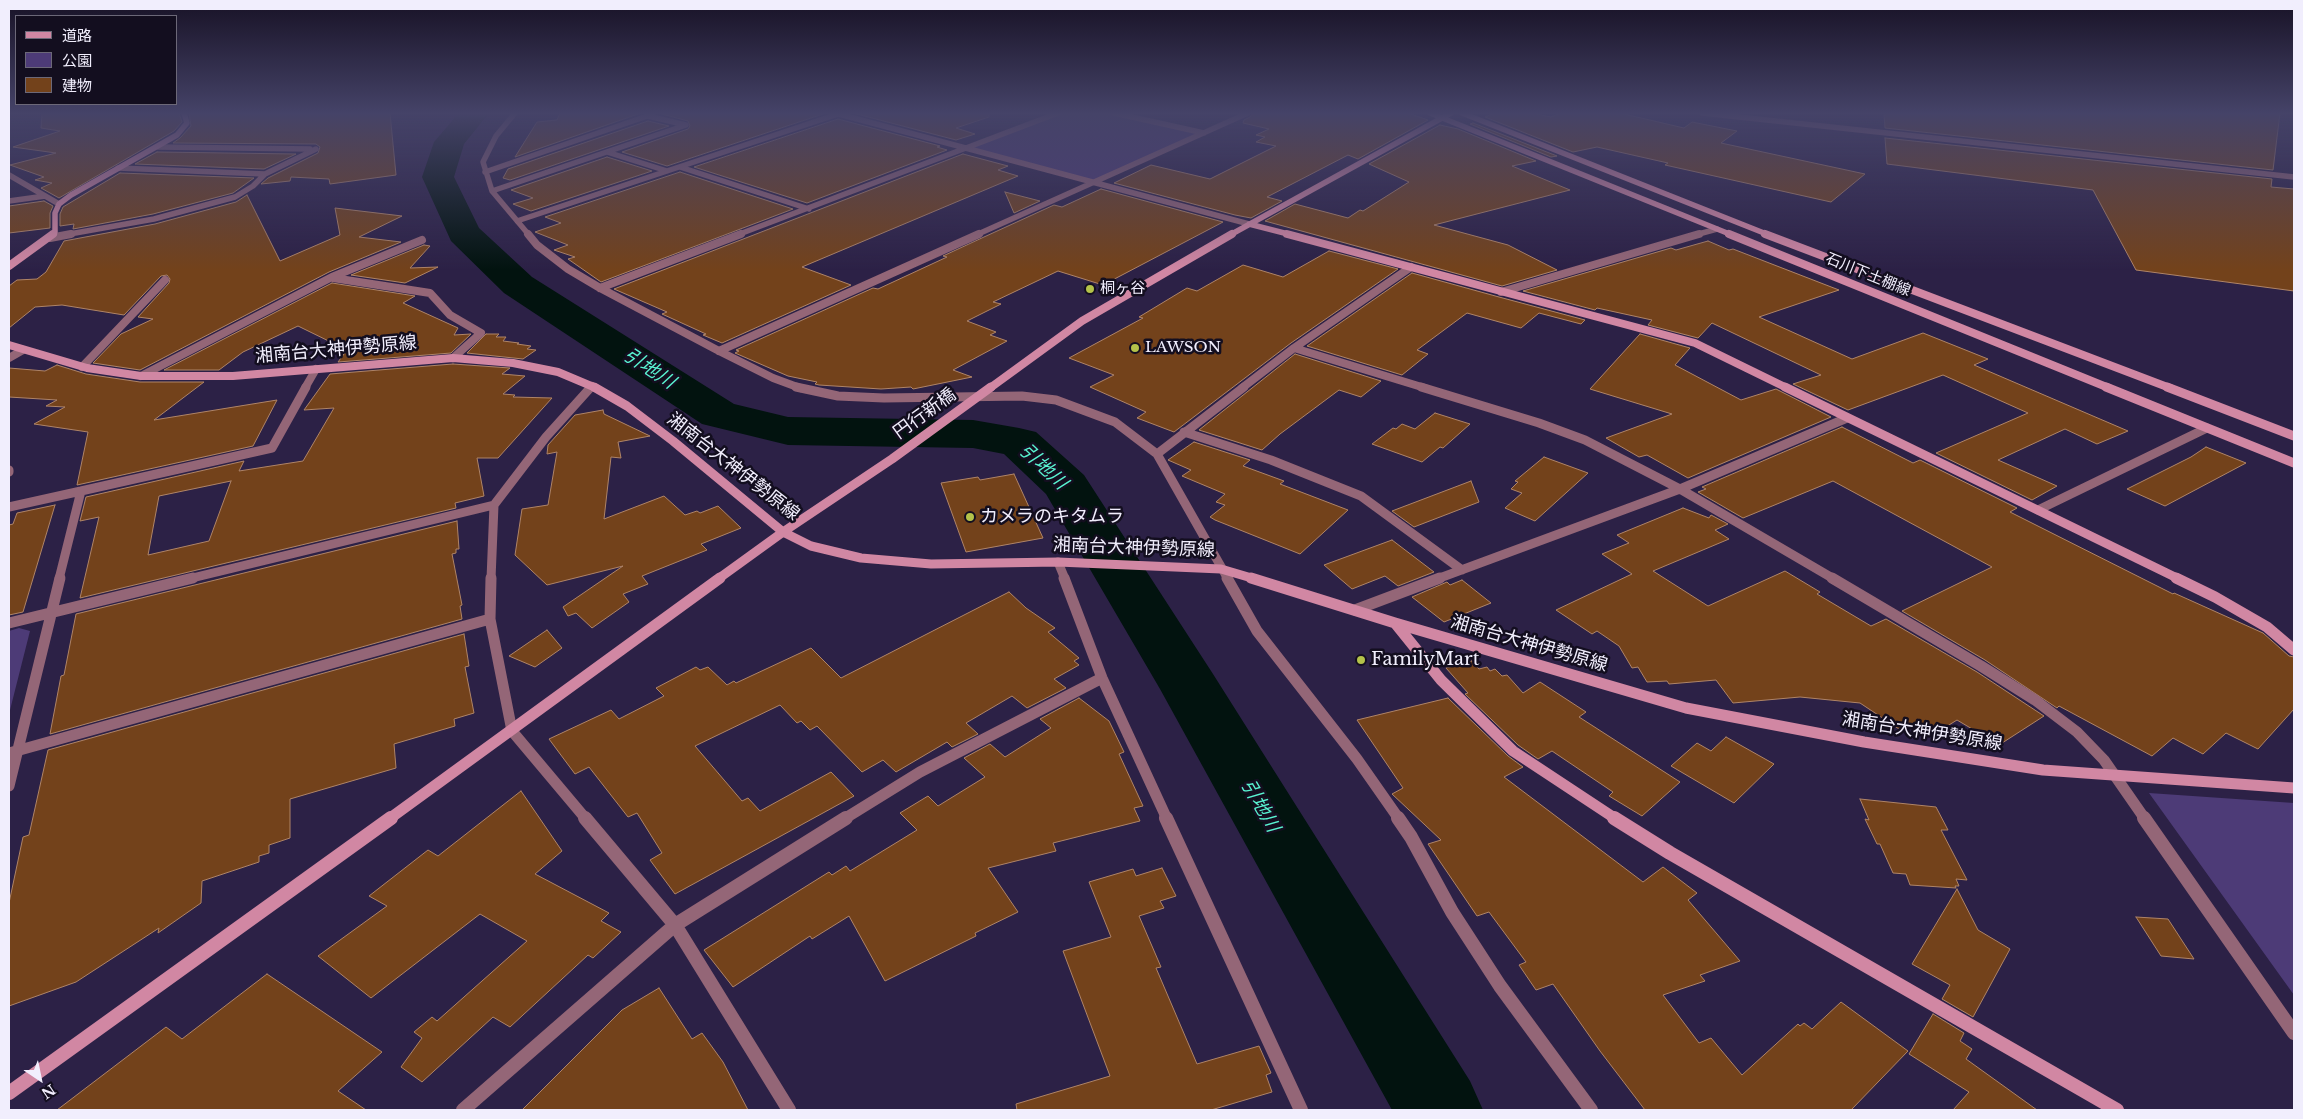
<!DOCTYPE html>
<html>
<head>
<meta charset="utf-8">
<style>
	body { margin:0 }
	#map { position:relative; width:2303px; height:1119px; overflow:hidden; background:#2c2146; font-family:"Libre Baskerville","Noto Sans JP",serif }
	canvas { display:block }
	.frame { position:absolute; inset:0; border:10px solid #f1eefd; pointer-events:none }
	.legend { position:absolute; left:15px; top:15px; width:162px; height:90px; box-sizing:border-box; background:#130e1f; border:1px solid #6c6878; margin:0; padding:6px 9px; list-style:none; font-size:15px; color:#f1eefd }
	.legend li { display:flex; align-items:center; gap:10px; height:25px }
	.legend b { width:25px; border:1px solid #6c6878 }
	.north { position:absolute; left:15px; top:1054px; width:50px; height:50px; -webkit-text-stroke:4px #130e1f; paint-order:stroke; rotate:146deg; font-size:14px; font-weight:700; line-height:20px; text-align:center; color:#f1eefd }
	.north::after { content:''; display:block; margin:auto; width:18px; height:22px; background:#f1eefd; clip-path:polygon(50% 0,100% 100%,50% 72%,0 100%) }
</style>
</head>
<body>
<div id="map">
<canvas width="2303" height="1119"></canvas>
<div class="frame"></div>
<ul class="legend">
<li><b style="height:6px;background:#d187a3"></b>道路</li>
<li><b style="height:14px;background:#4d3b77"></b>公園</li>
<li><b style="height:14px;background:#73421b"></b>建物</li>
</ul>
<div class="north">N</div>
</div>
<script>
const g = document.querySelector('canvas').getContext('2d');
g.lineJoin = 'round';
function paint(path, color) { g.fillStyle = color; g.fill(path, 'evenodd'); }
const toPath = rows => new Path2D(rows.map(r => 'M' + r).join(''));
function trace(path, color, width, dash) { g.strokeStyle = color; g.lineWidth = width; g.lineCap = dash ? 'butt' : 'round'; g.setLineDash(dash || []); g.stroke(path); }
function write(font, color, halo, rows, align = 'center') {
  g.font = font + ' "Libre Baskerville","Noto Sans JP",serif'; g.lineWidth = 5; g.setLineDash([]); g.textBaseline = 'middle'; g.strokeStyle = halo; g.fillStyle = color; for (const [text, x, y, turn = 0] of rows) {
    g.save(); g.translate(x, y); g.rotate((+turn || 0) * Math.PI / 180); g.textAlign = isNaN(turn) ? turn : align; if (halo) g.strokeText(text, 0, 0); g.fillText(text, 0, 0); g.restore();
  }
}
paint(toPath([
	[1058,113,1114,113,1204,133,1096,182,965,148],
	[19,628,30,631,9,714,9,631],
	[2149,793,2294,803,2294,995]
]), '#4d3b77');
paint(toPath([
	[459,113,489,113,464,144,454,177,479,228,532,277,734,404,788,417,973,420,1019,428,1036,432,1084,475,1213,674,1470,1081,1483,1110,1392,1110,1160,689,1046,494,1004,454,973,448,788,445,702,424,504,293,451,241,422,177,434,142,459,113]
]), '#02130f');
const building = toPath([
	[42,113,179,113,182,122,174,131,59,198,41,188,52,183,35,180,44,177,10,165,56,153,13,147,60,131,41,128,42,113],
	[189,113,390,113,396,175,330,184,329,179,291,177,290,181,261,184,268,178,318,153,320,147,316,144,173,143,180,138,191,126,189,113],
	[560,113,641,113,515,157,537,122,557,120,560,113],
	[658,113,826,113,667,166,622,152,688,129,690,126,688,121,658,113],
	[853,113,989,113,989,117,956,128,975,134,956,140,853,113],
	[1253,113,1408,113,1428,120,1358,159,1348,155,1267,197,1282,201,1251,218,1235,215,1114,183,1151,165,1210,179,1276,146,1256,142,1265,137,1256,135,1269,129,1243,123,1244,120,1250,117,1253,113],
	[1494,113,1532,113,1551,117,1560,113,1620,113,1684,128,1692,122,1737,131,1721,143,1865,174,1831,202,1665,165,1668,163,1597,147,1573,152,1485,117,1494,113],
	[1884,113,2280,113,2273,170,1885,128,1884,113],
	[838,119,940,146,937,147,947,150,807,203,694,167,838,119],
	[648,121,669,126,510,180,503,178,508,169,648,121],
	[1473,123,1557,156,1551,157,1470,124,1473,123],
	[1440,125,1458,129,1536,161,1512,166,1570,190,1434,225,1508,245,1557,270,1502,286,1265,221,1295,204,1348,218,1360,210,1363,211,1409,182,1369,164,1440,125],
	[1885,138,2272,179,2271,187,2294,189,2294,291,2136,270,2093,190,1887,164,1885,138],
	[157,152,158,152,296,154,264,169,135,164,157,152],
	[963,154,1008,166,998,170,1018,176,802,267,851,285,722,343,703,335,706,334,662,314,667,312,614,289,963,154],
	[607,157,652,171,531,211,513,204,533,198,511,190,607,157],
	[680,172,793,209,601,282,568,259,575,257,554,250,568,245,535,232,561,223,545,217,680,172],
	[120,173,254,178,233,193,153,214,73,229,74,224,60,226,60,214,63,207,120,173],
	[1101,189,1223,222,1103,285,1058,271,993,302,1001,304,967,321,996,332,990,335,1007,341,953,370,972,377,913,389,911,387,881,389,819,385,815,384,817,382,788,376,735,353,739,351,736,350,873,288,878,289,947,257,943,256,984,237,1054,205,1062,207,1101,189],
	[1005,192,1040,201,1014,213,1005,192],
	[247,195,280,261,340,235,335,208,402,216,359,237,401,242,329,272,140,370,93,363,121,334,153,319,138,317,169,283,170,279,167,275,161,276,124,315,62,305,35,307,9,328,9,286,17,280,37,279,46,272,64,241,155,224,236,202,247,195],
	[44,201,53,206,50,213,50,228,9,233,9,206,44,201],
	[1708,241,1729,250,1733,249,1839,290,1759,317,1852,359,1923,333,1988,359,1974,365,2128,431,2097,444,2065,429,1998,460,2057,486,2032,500,1936,453,2028,413,1943,375,1848,410,1793,384,1821,375,1712,323,1698,338,1648,325,1652,320,1597,308,1595,310,1523,291,1671,248,1676,250,1708,241],
	[424,245,430,246,410,268,438,267,405,283,351,275,424,245],
	[1329,251,1398,269,1291,343,1174,432,1137,418,1146,412,1090,387,1114,375,1069,358,1143,318,1139,317,1187,288,1197,291,1243,265,1283,277,1329,251],
	[1412,273,1499,297,1585,320,1581,324,1539,313,1521,328,1467,313,1417,350,1428,354,1402,375,1307,346,1412,273],
	[332,283,415,296,403,303,458,328,454,335,471,334,451,353,338,362,347,350,298,326,243,352,219,370,164,370,332,283],
	[486,334,499,334,496,337,506,337,503,341,519,343,517,344,531,346,527,349,536,350,523,359,467,353,486,334],
	[1640,334,1690,348,1675,365,1741,400,1776,389,1831,417,1688,478,1647,455,1639,457,1606,438,1672,414,1590,389,1640,334],
	[1295,354,1381,381,1361,397,1339,390,1280,434,1262,450,1199,430,1295,354],
	[453,364,510,368,502,374,525,376,503,394,515,395,513,397,552,398,498,458,477,458,484,496,455,503,456,508,80,598,99,517,80,521,86,497,244,461,239,471,303,461,334,408,304,410,330,374,453,364],
	[231,481,209,541,148,555,159,496,231,481],
	[57,365,86,374,140,382,204,382,154,420,277,400,253,446,77,485,88,432,34,424,65,407,46,406,57,400,9,397,9,368,45,371,57,365],
	[603,410,604,414,650,436,618,442,621,458,611,457,604,519,664,496,685,515,697,511,700,513,718,506,741,528,701,544,707,550,642,576,648,584,623,594,629,602,592,628,576,613,568,616,563,607,623,566,547,585,515,555,522,509,548,505,557,452,547,454,548,445,575,415,603,410],
	[1435,413,1470,424,1443,448,1440,447,1422,462,1372,444,1393,428,1396,429,1402,424,1415,429,1435,413],
	[1842,427,1913,463,1920,460,2017,508,2010,512,2173,594,2174,593,2263,633,2289,656,2294,657,2294,709,2258,749,2226,733,2203,754,2173,738,2152,756,2059,706,2057,708,1985,660,1902,611,1992,567,1833,481,1743,518,1698,492,1706,489,1702,487,1842,427],
	[1194,442,1250,460,1243,466,1284,481,1280,484,1348,510,1300,554,1215,520,1210,517,1225,505,1216,502,1225,494,1182,476,1191,470,1168,460,1194,442],
	[2206,447,2246,463,2165,506,2127,489,2191,457,2206,447],
	[1544,457,1588,473,1535,521,1505,508,1522,493,1511,489,1518,482,1515,481,1544,457],
	[1014,474,1043,538,966,552,941,483,978,477,980,480,1014,474],
	[1471,481,1479,502,1414,527,1392,511,1471,481],
	[55,505,23,612,9,615,9,525,13,524,17,513,55,505],
	[1683,508,1709,518,1711,515,1728,524,1715,530,1729,539,1653,571,1708,606,1785,571,1820,592,1817,594,1871,626,1886,619,1977,672,2044,716,1999,745,1957,720,1936,733,1932,730,1924,735,1911,727,1902,731,1860,703,1800,697,1733,703,1716,680,1669,684,1667,681,1647,682,1638,667,1632,668,1619,646,1597,631,1592,634,1556,610,1632,574,1602,554,1629,543,1617,535,1683,508],
	[457,521,459,549,456,549,456,553,452,554,462,605,460,606,462,619,50,734,61,676,64,675,76,614,457,521],
	[1392,540,1434,572,1398,586,1385,576,1352,589,1324,565,1392,540],
	[1462,580,1491,603,1444,622,1412,597,1447,582,1450,585,1462,580],
	[1009,592,1026,608,1055,628,1048,632,1079,658,1074,661,1079,665,1054,679,1066,688,1027,708,1012,696,966,723,978,734,952,747,947,742,896,772,883,760,862,772,817,726,810,730,801,721,797,723,780,705,695,746,742,801,748,798,760,811,831,772,854,796,675,894,650,860,662,853,637,813,628,817,589,767,575,774,549,739,611,710,619,719,664,696,656,688,696,667,700,670,708,667,727,685,734,681,736,683,811,648,841,678,1009,592],
	[547,630,562,648,535,667,509,656,547,630],
	[464,634,469,666,465,667,474,713,454,719,455,726,394,744,396,768,290,799,290,838,269,845,269,853,259,856,259,862,202,881,201,903,158,933,159,928,76,982,9,1006,9,903,23,837,29,835,48,750,464,634],
	[1472,661,1479,669,1487,667,1490,671,1495,669,1502,676,1507,675,1523,693,1540,682,1586,712,1579,717,1680,782,1642,816,1609,796,1613,792,1552,751,1538,759,1518,745,1465,694,1468,693,1446,668,1472,661],
	[1079,698,1109,721,1124,752,1119,754,1143,806,1134,808,1140,821,1053,843,1056,851,988,868,1018,912,975,933,976,936,885,981,849,916,812,939,810,936,733,987,704,950,829,872,832,875,846,866,850,871,917,830,900,813,928,796,938,806,985,777,964,758,990,744,1005,757,1051,728,1040,719,1079,698],
	[1448,698,1508,756,1523,767,1504,777,1643,882,1663,867,1697,893,1688,900,1740,961,1700,975,1705,981,1663,995,1699,1043,1711,1038,1742,1075,1798,1024,1800,1026,1804,1023,1812,1029,1841,1002,1908,1051,1851,1110,1645,1110,1600,1051,1553,984,1536,990,1519,965,1526,962,1489,912,1477,916,1428,844,1441,840,1392,794,1403,788,1357,720,1448,698],
	[1726,737,1774,764,1734,803,1671,766,1697,743,1711,751,1726,737],
	[521,791,562,851,535,874,609,913,601,921,621,932,593,958,588,955,510,1027,493,1017,422,1082,401,1067,422,1038,414,1032,432,1017,437,1021,527,941,480,914,371,998,318,956,387,906,369,896,428,850,438,856,521,791],
	[1860,799,1936,807,1948,830,1941,830,1967,880,1956,879,1959,886,1955,886,1956,888,1910,885,1906,874,1893,873,1880,844,1877,844,1865,819,1869,820,1860,799],
	[1162,868,1176,896,1160,901,1164,908,1139,916,1161,967,1156,968,1197,1064,1259,1046,1271,1073,1266,1075,1272,1092,1211,1110,1017,1110,1016,1104,1110,1076,1063,951,1111,937,1089,882,1133,869,1136,876,1162,868],
	[1957,889,1978,930,2010,949,1973,1017,1942,999,1950,985,1912,964,1957,889],
	[2136,917,2168,919,2194,959,2161,956,2136,917],
	[267,974,382,1052,338,1091,366,1110,57,1110,166,1027,182,1039,267,974],
	[659,988,692,1039,702,1033,723,1062,748,1110,522,1110,622,1010,659,988],
	[1933,1014,1964,1033,1960,1041,1972,1049,1966,1059,2037,1110,1953,1110,1969,1092,1909,1054,1933,1014]
]);
paint(building, '#73421b');
trace(building, '#af8467', 1);
trace(toPath([
	[515,113,496,136,483,162,492,191,529,235],
	[835,113,1249,224],
	[1114,113,1204,133],
	[1702,113,2294,177],
	[158,147,310,149],
	[607,152,667,171],
	[680,167,809,209],
	[118,168,265,174],
	[485,172,653,114],
	[9,175,59,204],
	[492,191,686,125,648,116],
	[9,201,45,196],
	[517,221,841,113],
	[64,235,154,219,235,197,253,186,265,174,316,149],
	[737,235,1058,113],
	[976,235,1248,113],
	[1695,235,1717,229]
]), '#946677', 5.5);
trace(toPath([
	[528,234,537,245,568,269,600,288,719,351,773,378,800,388],
	[50,238,71,234],
	[333,278,430,293,450,315,481,333,453,358],
	[600,288,741,234],
	[1501,292,1699,234],
	[1294,348,1425,388],
	[719,351,979,234],
	[9,358,23,350],
	[82,367,165,280],
	[141,376,332,277,422,240],
	[305,388,316,369],
	[590,388,592,386],
	[1242,388,1294,348,1411,267]
]), '#946677', 8);
trace(toPath([
	[796,387,838,396,884,398,1022,396,1056,400,1115,422,1157,454,1228,579],
	[1421,387,1539,423,1585,440,1680,489,1834,579],
	[1184,432,1271,460,1361,496,1462,570],
	[1157,454,1244,387],
	[9,470,9,472],
	[9,507,81,491],
	[2038,510,2207,428],
	[1058,562,1065,579],
	[59,579,81,491,272,448,306,387],
	[188,579,494,505],
	[491,579,494,505,546,437,591,387],
	[1437,579,1680,489,1847,418]
]), '#946677', 9);
trace(toPath([
	[491,578,490,619,512,731,586,819],
	[1064,578,1102,678,1167,819],
	[1227,578,1257,631,1357,759,1399,819],
	[1832,578,1981,666,2035,700,2077,732,2104,760,2145,819],
	[1355,610,1440,578],
	[9,623,193,578],
	[9,753,490,619],
	[9,786,60,578],
	[844,819,920,772,1102,678]
]), '#946677', 11);
trace(toPath([
	[585,818,675,925,789,1110],
	[1166,818,1301,1110],
	[1398,818,1411,837,1452,912,1500,986,1591,1110],
	[2144,818,2294,1033],
	[463,1110,675,925,846,818]
]), '#946677', 14);
trace(toPath([
	[1430,113,1732,235],
	[1462,113,1769,235],
	[1249,224,1292,235],
	[52,235,55,232,55,213,59,204,71,195,177,135,187,123,184,113],
	[1230,235,1451,113]
]), '#d187a3', 5.5);
trace(toPath([
	[1287,234,1695,343,1787,388],
	[1729,234,2109,388],
	[1765,234,2170,388],
	[9,266,53,234],
	[9,345,87,368,141,376,233,376,453,358,513,363,558,372,596,388],
	[990,388,1082,321,1232,234]
]), '#d187a3', 8);
trace(toPath([
	[594,387,627,406,673,441,783,532,811,546,861,558,931,564,1058,562,1221,569,1255,579],
	[1785,387,2179,579],
	[2106,387,2294,463],
	[2167,387,2294,436],
	[718,579,783,532,892,459,991,387]
]), '#d187a3', 9);
trace(toPath([
	[1251,578,1395,623,1686,708,1864,742,2043,770,2294,788],
	[2176,578,2215,597,2267,627,2294,650],
	[1395,623,1441,680,1513,751,1616,819],
	[389,819,720,578]
]), '#d187a3', 11);
trace(toPath([
	[1614,818,1670,853,2117,1110],
	[9,1093,391,818]
]), '#d187a3', 14);
const sky = g.createLinearGradient(0, 0, 0, 270);
sky.addColorStop(0, '#181226');
sky.addColorStop(0.42, '#454368');
sky.addColorStop(1, '#45436800');
g.fillStyle = sky;
g.fillRect(0, 0, 2303, 270);
for (const [x, y, r, color] of [
	[1090,289,5,"#b4c24a"],
	[1135,348,5,"#b4c24a"],
	[970,517,5,"#b4c24a"],
	[1361,660,5,"#b4c24a"]
]) { const dot = new Path2D(); dot.arc(x, y, r, 0, 2 * Math.PI); g.fillStyle = color; g.fill(dot); trace(dot, '#130e1f', 2); }
write('15px', '#f1eefd', '#130e1f', [
	["石川下土棚線",1868,275,22]
]);
write('15px', '#f1eefd', '#130e1f', [
	["桐ヶ谷",1100,289],
	["LAWSON",1145,348]
], 'left');
write('18px', '#f1eefd', '#130e1f', [
	["湘南台大神伊勢原線",336,350,-5],
	["円行新橋",925,414,-36],
	["湘南台大神伊勢原線",733,467,38],
	["湘南台大神伊勢原線",1134,548,2],
	["湘南台大神伊勢原線",1529,644,16],
	["湘南台大神伊勢原線",1922,732,9]
]);
write('18px', '#f1eefd', '#130e1f', [
	["カメラのキタムラ",980,517],
	["FamilyMart",1371,660]
], 'left');
write('italic 19px', '#59f3d1', '#130e1f', [
	["引地川",649,369,33],
	["引地川",1043,467,43],
	["引地川",1260,806,60]
]);
</script>
</body>
</html>
